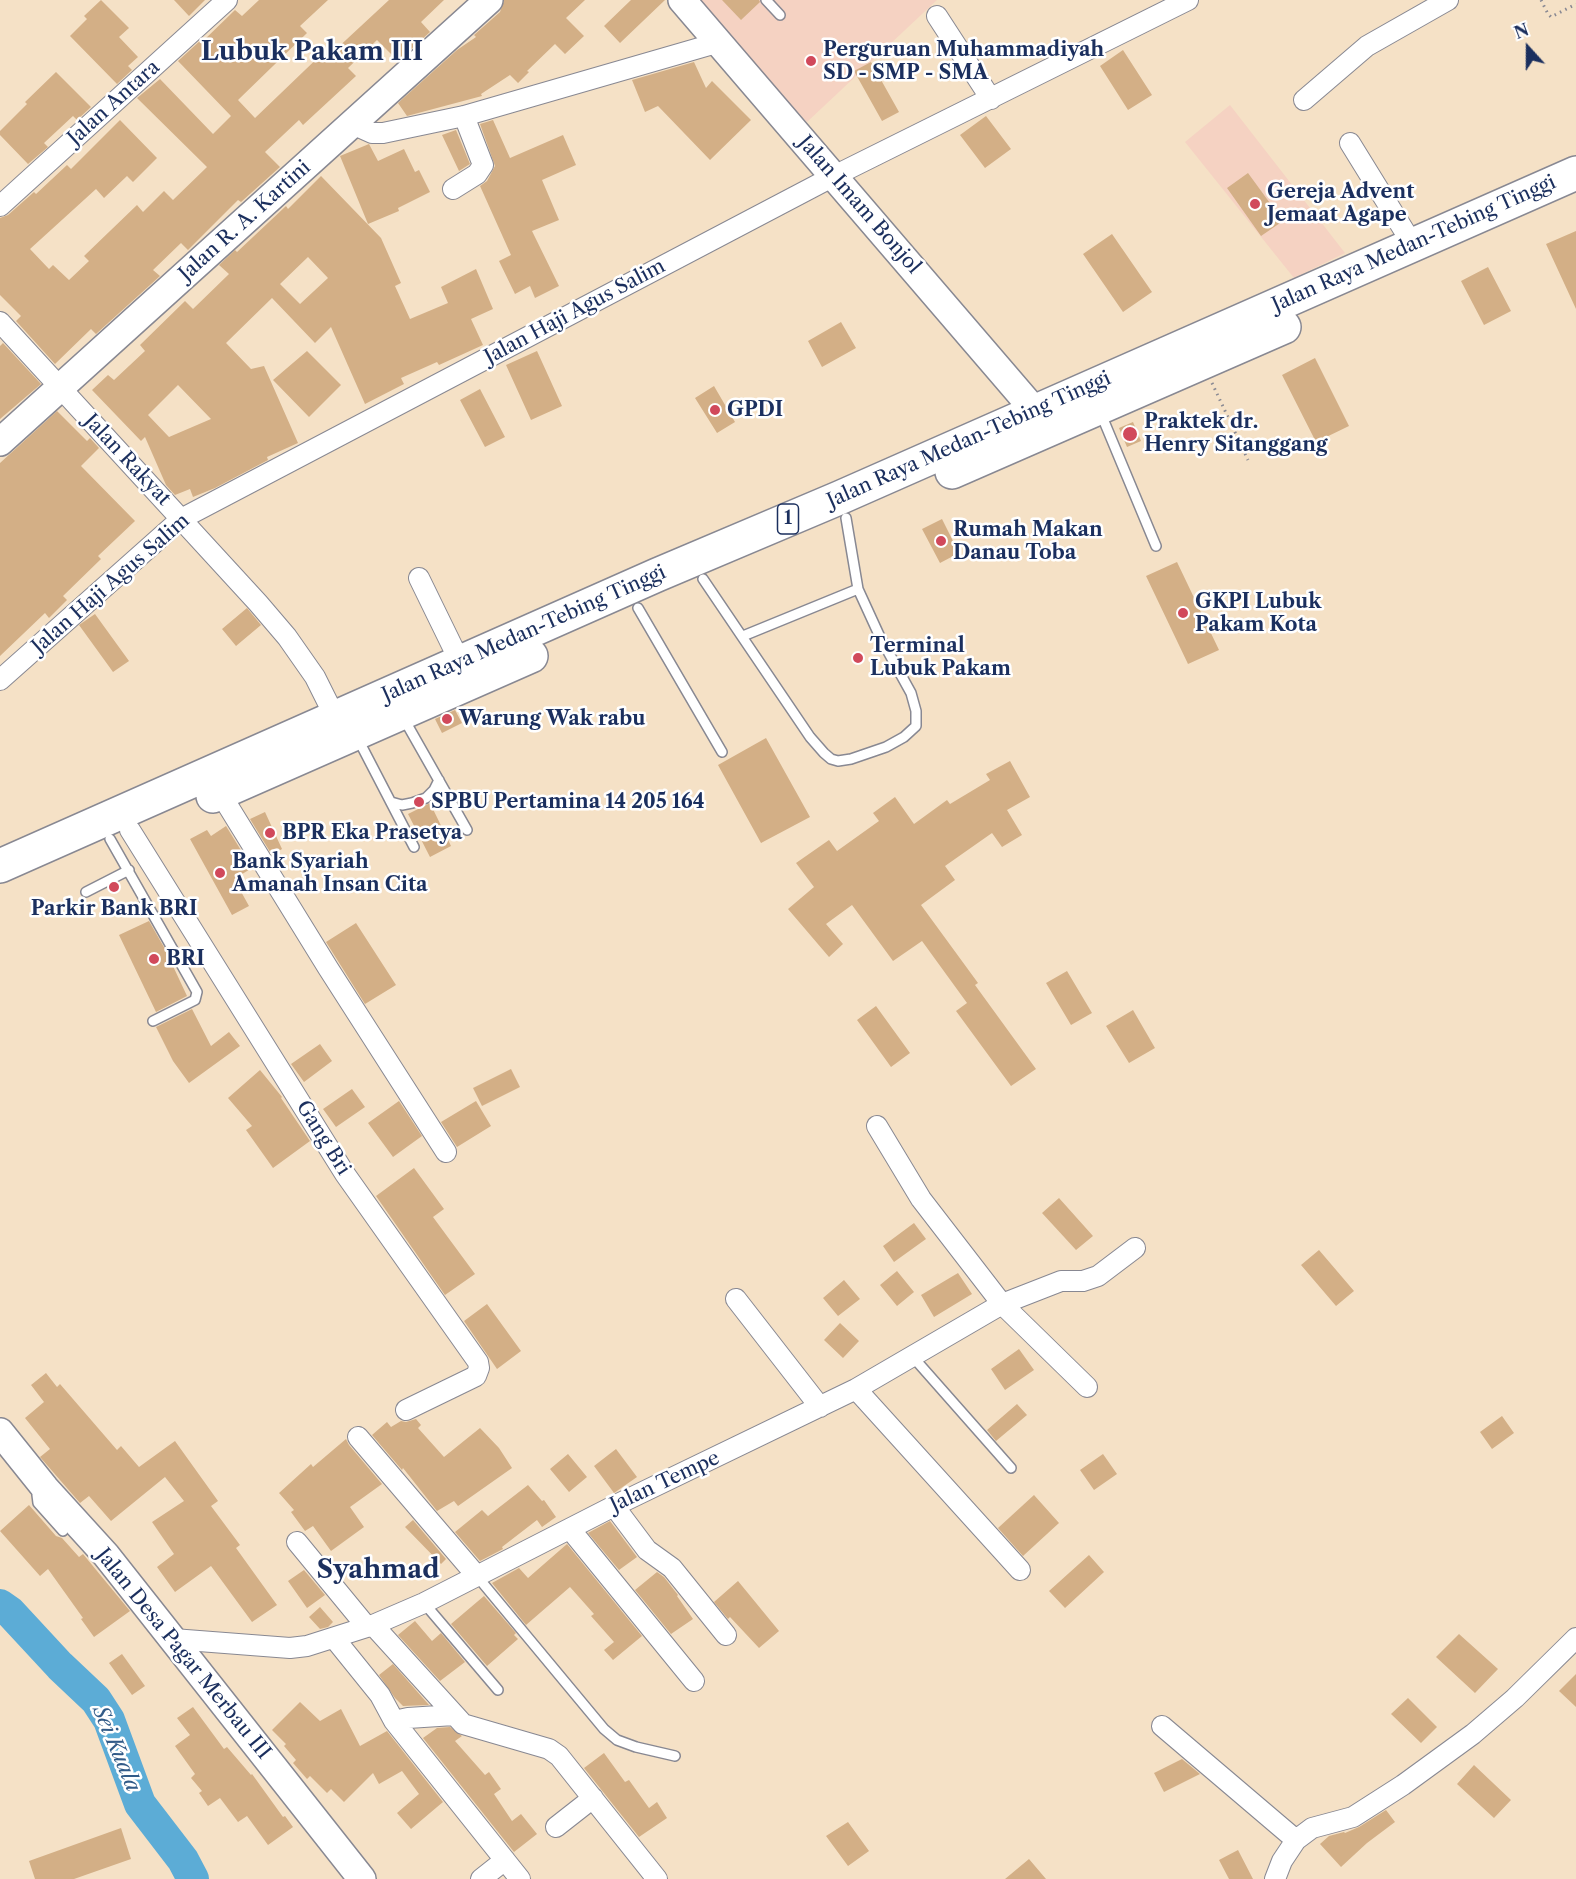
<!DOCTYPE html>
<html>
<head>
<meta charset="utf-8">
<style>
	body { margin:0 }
	#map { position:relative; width:1576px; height:1879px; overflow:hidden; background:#f5e1c6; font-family:"Libre Caslon Text",serif }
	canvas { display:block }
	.north { position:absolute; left:1498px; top:18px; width:60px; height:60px; -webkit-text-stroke:4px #fff; paint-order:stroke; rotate:339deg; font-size:16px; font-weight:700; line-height:24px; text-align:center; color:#1b2f5e }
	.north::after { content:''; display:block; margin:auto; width:21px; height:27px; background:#1b2f5e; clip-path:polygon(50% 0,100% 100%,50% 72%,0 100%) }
</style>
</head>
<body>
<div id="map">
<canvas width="1576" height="1879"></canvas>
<div class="north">N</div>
</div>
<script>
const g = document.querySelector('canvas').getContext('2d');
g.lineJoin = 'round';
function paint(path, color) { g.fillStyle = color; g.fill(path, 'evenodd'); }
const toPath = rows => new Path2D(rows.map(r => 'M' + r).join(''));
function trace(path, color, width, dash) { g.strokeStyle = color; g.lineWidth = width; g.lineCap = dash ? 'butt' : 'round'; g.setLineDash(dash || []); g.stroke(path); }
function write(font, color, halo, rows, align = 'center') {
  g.font = font + ' "Libre Caslon Text",serif'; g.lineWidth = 5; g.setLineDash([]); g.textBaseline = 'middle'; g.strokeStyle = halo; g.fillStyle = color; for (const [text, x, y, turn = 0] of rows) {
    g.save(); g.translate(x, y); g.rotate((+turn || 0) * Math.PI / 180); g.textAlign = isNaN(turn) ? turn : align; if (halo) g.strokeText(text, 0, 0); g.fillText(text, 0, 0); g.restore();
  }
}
paint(toPath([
	[692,0,937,0,807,122],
	[1230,105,1345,253,1294,278,1185,142]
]), '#f5d2c2');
trace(toPath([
	[0,1605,10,1612,60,1666,96,1700,109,1720,140,1804,183,1860,193,1879]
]), '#5cacd6', 32);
paint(toPath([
	[101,0,129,28,119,37,138,57,128,66,132,70,117,84,70,36,87,19,84,16],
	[174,0,205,0,189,16],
	[259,0,328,0,300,26,307,33,238,100,255,118,329,47,333,52,389,0,444,0,421,22,430,32,398,61,377,40,348,68,356,76,303,125,299,120,265,152,280,167,241,202,238,200,188,250,181,243,153,270,160,276,96,334,91,329,55,364,16,321,21,316,0,295,0,218,8,215,34,192,36,194,67,165,71,169,120,120,157,158,133,182,127,176,104,198,96,189,30,249,49,269,53,265,69,280,89,261,84,256,137,205,143,212,164,191,173,200,207,167,137,98,160,79,213,134,231,116,178,61,202,39,203,41,235,10,242,16],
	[504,0,585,0,566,18,584,36,565,54,555,44,527,71,529,72,518,83,510,75,481,94,482,96,407,116,398,103,457,50,476,37,474,35,500,12],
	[631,0,665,0,620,43,604,26],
	[722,0,759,0,760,2,741,20],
	[1123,50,1152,95,1128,110,1100,66],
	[694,62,706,88,712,81,751,120,710,160,658,106,645,112,632,80],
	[871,62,899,112,882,121,854,71],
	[56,72,91,107,77,120,73,116,44,143,48,147,28,164,0,135,0,131,27,104,25,102],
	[986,116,1011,149,985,168,960,135],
	[493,120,510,158,563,135,576,165,542,180,559,220,532,231,559,286,535,298,530,286,515,294,499,261,511,255,480,186,487,181,495,166,480,124],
	[456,130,470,164,459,171,442,135],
	[369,144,378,161,404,149,415,172,419,170,430,192,398,208,399,211,368,224,340,156],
	[1248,173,1283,221,1261,236,1227,188],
	[321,176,381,238,401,283,395,286,410,319,448,303,441,287,476,269,493,309,471,319,483,345,439,365,437,362,401,378,404,384,365,404,331,327,315,343,272,298,226,343,251,369,264,366,298,443,267,457,268,460,215,488,193,497,190,489,175,495,166,485,145,437,141,441,92,390,108,375,114,380,145,351,140,345,185,301,193,309,229,274,219,265,235,250,237,252,286,206,288,209],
	[308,257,328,278,300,304,280,284],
	[178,385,211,419,169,437,148,415],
	[1576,231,1576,309,1546,244],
	[1112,234,1152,292,1123,312,1083,254],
	[1488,267,1511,311,1484,325,1461,281],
	[841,322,856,348,822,367,808,341],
	[3,343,41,384,0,419,0,346],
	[307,351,341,385,309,417,273,380],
	[537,351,562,406,531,420,506,365],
	[1315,358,1349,426,1316,442,1282,375],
	[714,386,735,422,717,433,695,398],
	[480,389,505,437,485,447,460,400],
	[57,411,87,441,90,438,99,448,81,466,135,521,98,556,101,559,63,596,67,600,49,618,45,613,0,656,0,463],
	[1133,422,1141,441,1127,447,1119,428],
	[942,519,959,553,940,563,922,529],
	[1177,562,1219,650,1188,664,1146,576],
	[247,608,261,625,236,646,222,629],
	[95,614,129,661,113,672,79,625],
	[455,710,462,723,442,733,435,719],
	[766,738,810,817,761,843,718,765],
	[1010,761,1030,797,1007,810,1022,835,1002,847,992,833,945,866,955,880,921,905,978,983,975,985,1036,1069,1011,1086,956,1011,967,1003,922,941,893,961,852,905,826,924,843,944,829,957,788,909,814,887,796,863,829,840,837,851,879,821,873,813,895,797,914,824,947,800,950,804,990,780,986,774],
	[430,803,451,846,430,857,408,814],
	[265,812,282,849,272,855,250,819],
	[226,826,252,868,234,879,249,906,232,915,190,839,207,830,211,836],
	[149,921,165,949,187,996,156,1012,119,935],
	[356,923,396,985,365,1004,326,942],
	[1067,971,1092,1013,1071,1025,1046,983],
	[876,1006,910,1053,891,1067,857,1020],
	[192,1009,211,1046,229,1032,240,1046,189,1083,173,1061,156,1027],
	[1133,1010,1155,1048,1129,1063,1106,1026],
	[320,1044,332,1061,304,1082,291,1064],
	[511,1069,520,1087,482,1106,473,1088],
	[260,1070,282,1097,281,1098,310,1141,273,1168,246,1130,252,1126,228,1098],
	[352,1089,365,1107,336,1127,323,1109],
	[399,1101,422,1136,393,1157,368,1123],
	[476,1101,491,1126,457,1147,441,1122],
	[414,1168,444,1209,433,1217,475,1274,445,1295,376,1196],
	[1059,1198,1093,1236,1076,1250,1042,1213],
	[914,1223,926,1239,894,1262,883,1246],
	[1319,1250,1354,1291,1336,1306,1301,1265],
	[897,1271,914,1292,897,1306,880,1285],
	[958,1273,972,1294,934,1317,921,1295],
	[844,1280,860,1299,838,1316,823,1298],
	[487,1304,521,1351,497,1369,464,1321],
	[840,1323,859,1341,843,1358,824,1340],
	[1019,1349,1034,1370,1005,1390,991,1369],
	[46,1373,57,1387,60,1384,117,1450,121,1446,139,1467,175,1441,218,1501,211,1506,240,1545,236,1548,277,1605,252,1622,211,1566,175,1592,157,1567,174,1554,152,1522,184,1501,165,1477,111,1521,89,1496,80,1503,40,1457,50,1449,25,1418,44,1402,31,1385],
	[1017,1404,1027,1415,996,1441,987,1430],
	[1502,1416,1514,1433,1492,1449,1480,1432],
	[416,1419,421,1425,418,1428,444,1457,480,1428,499,1448,512,1468,458,1506,454,1501,437,1511,403,1468,402,1470,372,1435,387,1422,391,1427,401,1421,406,1422],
	[346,1439,349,1445,382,1484,350,1507,364,1527,331,1551,313,1526,305,1531,291,1512,294,1510,279,1493,311,1464,313,1467],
	[616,1449,637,1477,614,1493,594,1466],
	[568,1454,587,1477,569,1492,550,1469],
	[1103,1454,1117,1474,1094,1490,1080,1470],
	[528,1485,542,1501,544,1500,556,1517,542,1527,537,1520,502,1547,503,1549,480,1561,455,1532,482,1510,488,1516],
	[1034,1495,1059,1523,1023,1556,998,1528],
	[29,1505,56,1536,62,1538,79,1557,83,1554,130,1611,94,1637,81,1619,83,1618,48,1569,40,1576,0,1531],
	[413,1520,446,1559,441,1564,405,1527],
	[610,1521,637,1557,619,1570,588,1533],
	[567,1544,642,1636,613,1660,604,1650,614,1642,591,1616,594,1614,570,1587,526,1625,492,1583,519,1568,528,1578],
	[1089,1555,1104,1572,1065,1608,1049,1591],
	[304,1570,325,1595,307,1608,288,1581],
	[657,1572,664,1577,678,1595,677,1596,693,1619,671,1634,635,1590],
	[738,1581,779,1631,759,1648,730,1617,728,1619,714,1602],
	[484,1596,516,1633,514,1635,518,1639,487,1666,451,1624],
	[320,1607,333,1622,328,1627,320,1629,309,1617],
	[415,1621,432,1641,441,1633,465,1662,440,1681,398,1635],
	[1459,1634,1498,1669,1475,1693,1436,1657],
	[122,1654,145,1686,132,1695,109,1663],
	[393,1664,429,1705,403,1706,395,1698,379,1675],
	[1576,1674,1576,1707,1559,1691],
	[1408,1698,1437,1727,1421,1743,1391,1714],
	[300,1702,320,1721,341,1709,360,1746,387,1731,443,1802,411,1829,397,1813,419,1794,402,1771,379,1784,373,1773,344,1802,331,1789,327,1793,310,1776,307,1779,293,1763,296,1760,284,1746,286,1744,272,1730],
	[193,1707,224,1749,227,1747,251,1775,252,1774,283,1817,285,1816,293,1827,268,1845,247,1816,238,1822,220,1798,208,1806,199,1793,202,1791,191,1778,195,1774,175,1746,190,1735,177,1718],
	[450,1727,462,1736,455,1741,485,1775,489,1772,501,1789,494,1794,512,1821,521,1814,537,1834,514,1852,423,1738,437,1728],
	[604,1753,625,1782,629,1780,649,1808,657,1802,667,1818,639,1837,584,1768],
	[1182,1759,1200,1774,1164,1792,1154,1773],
	[1474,1765,1511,1800,1494,1818,1457,1784],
	[1386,1810,1395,1822,1367,1843,1341,1867,1320,1844,1329,1836,1344,1832,1345,1833,1359,1827],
	[848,1822,869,1851,848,1866,826,1836],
	[121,1828,131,1859,74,1879,35,1879,29,1861],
	[1238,1850,1253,1879,1229,1879,1219,1860],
	[1029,1859,1046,1879,1005,1879]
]), '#d3af86');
const lane = toPath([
	[766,0,780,15],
	[1101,414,1156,546],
	[703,579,810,737,824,753,831,759,838,761,851,759,886,747,904,737,916,726,916,711,911,693,880,637,858,589,846,518],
	[638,608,722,752],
	[743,636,858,589],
	[404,719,467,830],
	[358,739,414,847],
	[391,802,402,805,412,803,426,798,434,790,439,780],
	[110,839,197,992,195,1000,153,1021],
	[86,892,129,870],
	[913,1357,1011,1468],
	[43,1490,37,1495,38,1503,63,1531],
	[476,1575,604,1729,617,1740,636,1747,675,1756],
	[424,1603,498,1690]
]);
const street = toPath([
	[937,16,991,99],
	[1304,100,1367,46,1448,0],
	[352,124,372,133,383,133,464,116,720,42],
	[1350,143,1413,245],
	[453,189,477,174,483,165,464,116],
	[0,206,227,0],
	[0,322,258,603,287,637,315,677,335,717],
	[419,578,460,662],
	[0,680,181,519,834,176,1188,0],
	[220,793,328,968,446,1152],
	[130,830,345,1174,478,1362,479,1368,476,1376,406,1410],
	[877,1126,921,1199,1002,1304,1087,1387],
	[736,1299,820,1407],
	[856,1389,1020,1570],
	[358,1437,476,1575],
	[614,1506,647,1550,672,1568,726,1635],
	[570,1529,694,1681],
	[297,1542,367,1627],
	[373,1625,463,1724,549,1749,559,1756,657,1879],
	[334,1638,380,1695,394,1721,520,1879],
	[173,1639,290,1648,307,1646,373,1625,424,1603,614,1506,856,1389,1002,1304,1061,1281,1083,1281,1098,1276,1135,1248],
	[394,1721,408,1718,454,1715],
	[1162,1726,1296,1840],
	[556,1827,593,1798],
	[481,1879,505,1860],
	[1275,1879,1282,1861,1296,1840,1312,1828,1353,1817,1403,1785,1473,1734,1515,1698,1576,1638]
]);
const secondary = toPath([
	[682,0,1035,411],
	[0,442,489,0],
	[0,1432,45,1488,106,1555,362,1879]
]);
const highway = toPath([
	[952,472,1284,327],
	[213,796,531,656],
	[0,866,657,575,839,498,1576,173]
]);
trace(lane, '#888892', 12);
trace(street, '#888892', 22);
trace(secondary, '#888892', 30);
trace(highway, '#888892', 36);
trace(toPath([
	[1541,0,1548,14,1551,17,1576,4],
	[1212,383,1248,460]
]), '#888892', 3, [1.5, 4.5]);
trace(lane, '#fff', 9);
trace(street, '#fff', 20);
trace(secondary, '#fff', 27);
trace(highway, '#fff', 33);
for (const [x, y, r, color] of [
	[811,61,6,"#d1495b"],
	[1255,204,6,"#d1495b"],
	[715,410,6,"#d1495b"],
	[1130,434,8,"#d1495b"],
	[941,541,6,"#d1495b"],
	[1183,613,6,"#d1495b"],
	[858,658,6,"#d1495b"],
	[447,719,6,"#d1495b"],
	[419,802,6,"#d1495b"],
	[270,833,6,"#d1495b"],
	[220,873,6,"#d1495b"],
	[114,887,6,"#d1495b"],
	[154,959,6,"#d1495b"]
]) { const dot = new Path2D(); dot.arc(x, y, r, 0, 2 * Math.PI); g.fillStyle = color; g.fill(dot); trace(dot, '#fff', 2); }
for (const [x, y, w] of [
	[788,519,21]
]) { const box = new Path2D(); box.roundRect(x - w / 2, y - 15, w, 30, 4.5); g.fillStyle = '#fff'; g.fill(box); trace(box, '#1b2f5e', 1.5); }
write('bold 18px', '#1b2f5e', null, [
	["1",788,519]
]);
write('bold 20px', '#1b2f5e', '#fff', [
	["Perguruan Muhammadiyah",823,50],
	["SD - SMP - SMA",823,73],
	["Gereja Advent",1267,192],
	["Jemaat Agape",1267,215],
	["GPDI",727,410],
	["Praktek dr.",1144,422],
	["Henry Sitanggang",1144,445],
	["Rumah Makan",953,530],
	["Danau Toba",953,553],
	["GKPI Lubuk",1195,602],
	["Pakam Kota",1195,625],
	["Terminal",870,646],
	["Lubuk Pakam",870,669],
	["Warung Wak rabu",459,719],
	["SPBU Pertamina 14 205 164",431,802],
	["BPR Eka Prasetya",282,833],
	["Bank Syariah",232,862],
	["Amanah Insan Cita",232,885],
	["Parkir Bank BRI",114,909,"center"],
	["BRI",166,959]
], 'left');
write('20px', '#1b2f5e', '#fff', [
	["Jalan Antara",114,103,-42],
	["Jalan Imam Bonjol",859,205,49],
	["Jalan R. A. Kartini",245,221,-42],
	["Jalan Raya Medan-Tebing Tinggi",1414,244,-24],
	["Jalan Haji Agus Salim",575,312,-28],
	["Jalan Raya Medan-Tebing Tinggi",969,440,-24],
	["Jalan Rakyat",127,460,47],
	["Jalan Haji Agus Salim",111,584,-41],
	["Jalan Raya Medan-Tebing Tinggi",524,634,-24],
	["Gang Bri",323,1138,58],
	["Jalan Tempe",665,1482,-25],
	["Jalan Desa Pagar Merbau III",183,1654,51]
]);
write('italic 21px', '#325b88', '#fff', [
	["Sei Kuala",116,1749,67]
]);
write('bold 26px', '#1b2f5e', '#fff', [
	["Lubuk Pakam III",312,52],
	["Syahmad",378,1570]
]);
</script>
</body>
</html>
